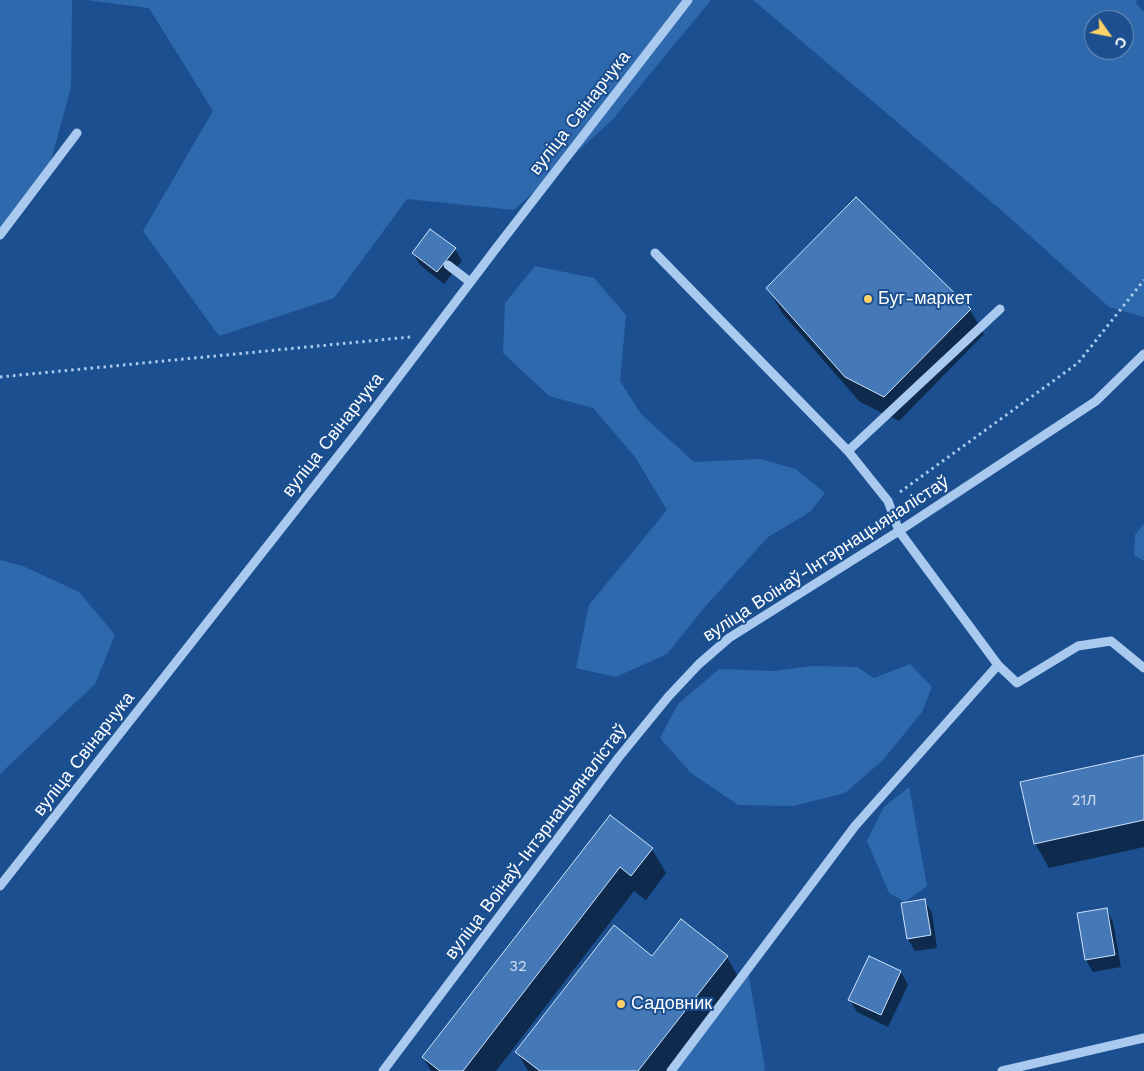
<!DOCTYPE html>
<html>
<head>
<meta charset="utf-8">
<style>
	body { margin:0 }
	#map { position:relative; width:1144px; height:1071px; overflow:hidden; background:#1b4f8f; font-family:"Work Sans",sans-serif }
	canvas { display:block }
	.north { position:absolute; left:1084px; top:10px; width:50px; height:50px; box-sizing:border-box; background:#1b4f8f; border:1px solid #7695bc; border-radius:50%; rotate:123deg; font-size:14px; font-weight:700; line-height:20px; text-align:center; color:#fff }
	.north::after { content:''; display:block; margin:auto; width:18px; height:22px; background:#ffd166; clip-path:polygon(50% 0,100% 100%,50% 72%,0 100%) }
</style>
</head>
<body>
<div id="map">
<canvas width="1144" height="1071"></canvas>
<div class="north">С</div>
</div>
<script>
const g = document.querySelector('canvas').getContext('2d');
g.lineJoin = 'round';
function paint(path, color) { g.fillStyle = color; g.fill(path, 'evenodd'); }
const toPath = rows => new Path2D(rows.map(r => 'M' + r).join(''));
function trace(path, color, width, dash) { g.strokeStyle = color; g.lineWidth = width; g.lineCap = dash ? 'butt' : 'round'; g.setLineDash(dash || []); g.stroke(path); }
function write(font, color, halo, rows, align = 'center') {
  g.font = font + ' "Work Sans",sans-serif'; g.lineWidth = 4; g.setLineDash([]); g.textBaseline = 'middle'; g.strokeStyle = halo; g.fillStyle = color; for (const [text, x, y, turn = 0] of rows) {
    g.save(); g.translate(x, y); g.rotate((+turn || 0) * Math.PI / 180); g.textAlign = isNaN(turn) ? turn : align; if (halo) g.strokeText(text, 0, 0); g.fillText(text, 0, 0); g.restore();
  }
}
paint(toPath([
	[0,0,72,0,71,87,46,179,0,229],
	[86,0,711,0,613,119,514,210,407,199,334,298,219,336,143,231,213,111,149,8],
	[753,0,1137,0,1136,3,1144,12,1144,317,1109,307,1009,217],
	[1094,20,1124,20,1124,50,1094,50],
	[535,266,594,278,626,315,620,381,641,414,694,462,760,459,796,469,825,493,810,512,768,537,704,608,667,654,616,677,576,668,589,605,667,510,635,457,593,408,549,396,503,353,505,303],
	[1144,523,1144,561,1134,555,1135,535],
	[0,560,23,566,79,592,115,635,95,684,0,774],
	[910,664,932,687,922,712,883,760,845,793,793,806,738,805,691,773,660,738,678,704,719,669,774,671,812,666,857,667,874,678],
	[909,787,927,886,905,902,889,893,867,841,884,807],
	[748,972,765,1068,764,1071,676,1071]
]), '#2e69ad');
paint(toPath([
	[455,249,462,261,444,284,420,265,413,253],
	[768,288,970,310,984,334,899,421,860,402,782,313],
	[1144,756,1144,847,1049,868,1035,843],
	[610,816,652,849,666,873,646,900,634,891,496,1071,431,1071,423,1057],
	[924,900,932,913,937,948,915,951,908,939],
	[1106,909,1113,922,1121,967,1093,972,1086,960],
	[727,957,741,982,671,1071,528,1071,517,1052,653,958],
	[870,958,901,972,908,985,888,1027,857,1012,850,1000]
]), '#0007');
const building = toPath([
	[856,197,971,309,884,397,845,377,766,288,856,197],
	[430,229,456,248,437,272,412,253,430,229],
	[1144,755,1144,820,1034,844,1020,782,1144,755],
	[610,815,653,848,631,876,620,867,463,1071,440,1071,422,1057,610,815],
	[925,899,931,935,907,939,901,903,925,899],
	[1107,908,1115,955,1085,960,1077,913,1107,908],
	[681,919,728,956,638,1071,540,1071,515,1052,614,925,652,956,681,919],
	[869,956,901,971,881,1015,848,1000,869,956]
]);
paint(building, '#4478b7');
trace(building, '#cfe3fa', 1);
trace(toPath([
	[0,377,410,337],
	[900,492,1078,363,1144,280]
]), '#a9c9ee', 3, [2.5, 4]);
trace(toPath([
	[0,235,77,133],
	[655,253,848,451,888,501,899,531,998,665,1017,683,1078,646,1111,641,1144,668],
	[448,265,470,282],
	[848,451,1000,309],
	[0,886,357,432,494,251,688,0],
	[383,1071,619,757,668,697,699,664,729,638,899,531,1096,401,1144,354],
	[671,1071,855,826,998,665],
	[1002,1071,1144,1038]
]), '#a9c9ee', 9);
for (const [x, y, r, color] of [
	[868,299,5,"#ffd166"],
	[621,1004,5,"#ffd166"]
]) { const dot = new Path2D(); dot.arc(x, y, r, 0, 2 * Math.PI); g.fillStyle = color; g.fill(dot); trace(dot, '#1b4f8f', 2); }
write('15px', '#d0dded', null, [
	["21Л",1084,801],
	["32",518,967]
]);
write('18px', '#fff', '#1b4f8f', [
	["вуліца Свінарчука",580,113,-52],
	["вуліца Свінарчука",333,435,-52],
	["вуліца Воінаў-Інтэрнацыяналістаў",826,559,-33],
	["вуліца Свінарчука",84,754,-52],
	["вуліца Воінаў-Інтэрнацыяналістаў",536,842,-53]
]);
write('18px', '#fff', '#1b4f8f', [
	["Буг-маркет",878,299],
	["Садовник",631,1004]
], 'left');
</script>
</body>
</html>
